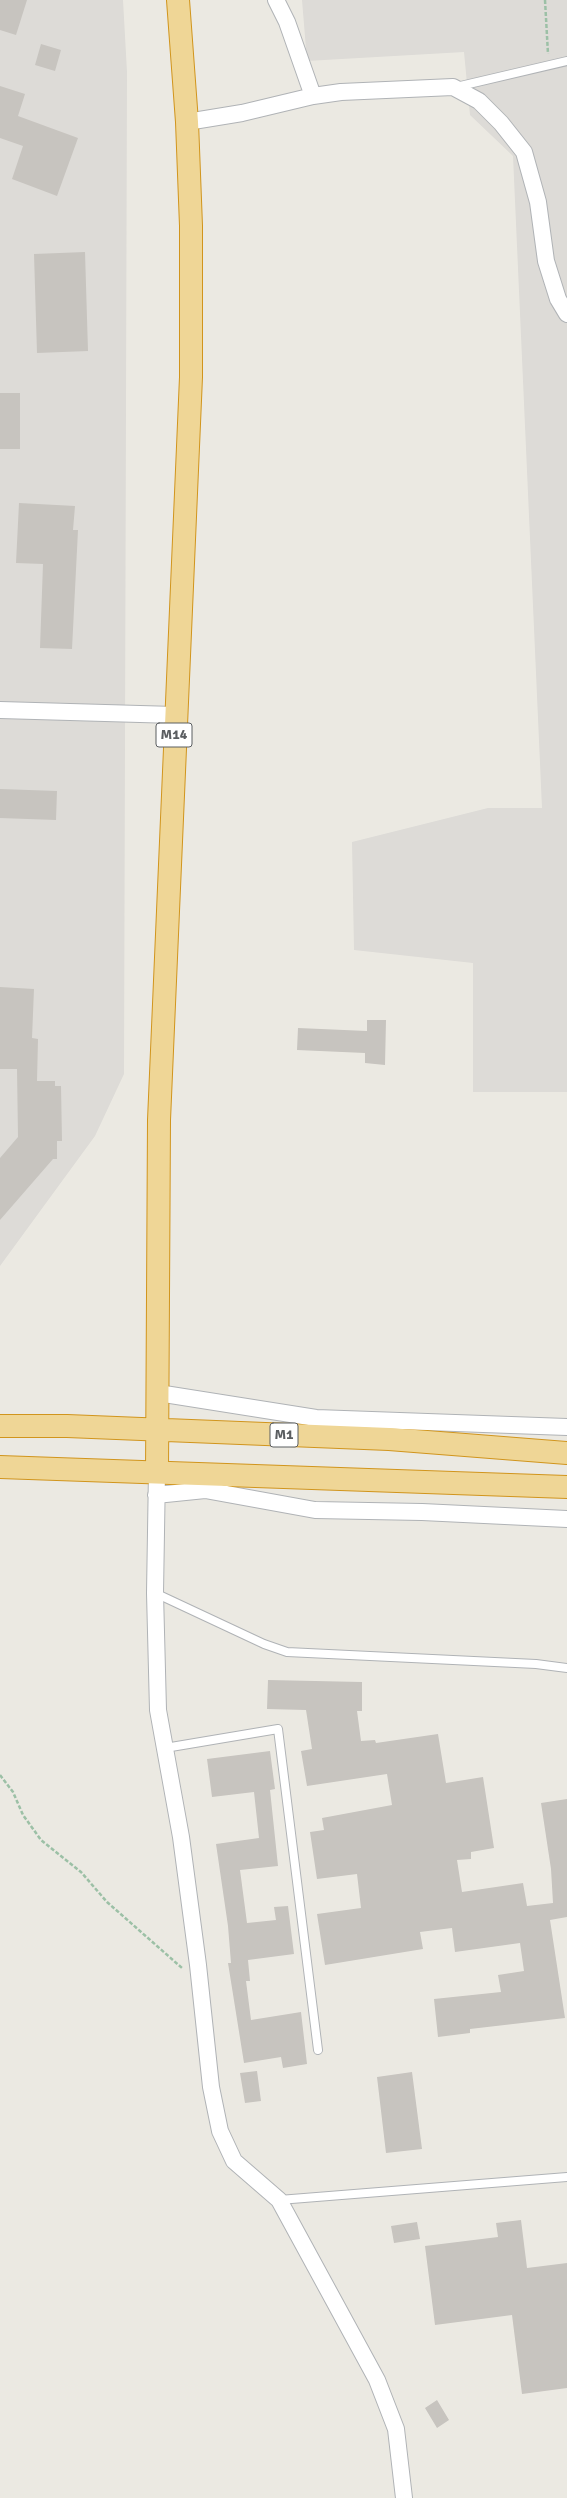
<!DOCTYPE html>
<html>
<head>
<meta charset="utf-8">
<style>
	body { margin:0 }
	canvas { display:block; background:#ebe9e2 }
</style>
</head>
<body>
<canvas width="567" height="2498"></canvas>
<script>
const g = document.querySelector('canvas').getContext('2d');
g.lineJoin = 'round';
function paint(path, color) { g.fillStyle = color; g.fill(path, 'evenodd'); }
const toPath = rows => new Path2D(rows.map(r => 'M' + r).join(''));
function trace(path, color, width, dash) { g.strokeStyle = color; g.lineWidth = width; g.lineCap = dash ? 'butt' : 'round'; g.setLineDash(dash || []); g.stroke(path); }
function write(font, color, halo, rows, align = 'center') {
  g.font = font + ' Signika,sans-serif'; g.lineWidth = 4; g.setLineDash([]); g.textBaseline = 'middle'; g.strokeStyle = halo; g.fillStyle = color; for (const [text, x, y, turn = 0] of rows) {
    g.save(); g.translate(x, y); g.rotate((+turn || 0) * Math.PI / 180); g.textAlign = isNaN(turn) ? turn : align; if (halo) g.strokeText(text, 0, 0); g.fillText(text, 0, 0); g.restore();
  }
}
paint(toPath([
	[0,0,123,0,127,72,124,1074,95,1136,0,1266],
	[302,0,567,0,567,1092,473,1092,473,963,354,950,352,842,488,808,542,808,513,156,470,115,464,52,307,61]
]), '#dddbd7');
paint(toPath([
	[0,0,27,0,16,35,0,30],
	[41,44,61,50,55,71,35,65],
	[0,86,25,94,18,116,78,138,57,196,12,179,23,146,0,138],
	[85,252,88,351,37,353,34,254],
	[0,393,20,393,20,449,0,449],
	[19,503,75,506,73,530,78,530,72,649,40,648,43,564,16,563],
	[0,789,57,791,56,820,0,818],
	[0,987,34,989,32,1038,38,1039,37,1081,55,1081,55,1086,61,1086,62,1141,57,1141,57,1159,53,1159,0,1220,0,1158,18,1137,17,1069,0,1069],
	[367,1020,386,1020,385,1065,365,1063,365,1053,297,1050,298,1028,367,1031],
	[268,1680,362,1682,362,1711,357,1711,361,1741,375,1740,376,1743,438,1734,446,1783,483,1777,494,1848,471,1852,471,1859,457,1860,462,1892,523,1883,527,1906,553,1903,551,1869,541,1803,567,1799,567,1917,550,1920,565,2018,470,2029,470,2033,438,2037,434,1999,501,1992,498,1975,524,1971,520,1943,455,1952,452,1928,420,1932,423,1949,325,1965,317,1914,361,1908,357,1874,317,1879,310,1832,324,1830,322,1818,392,1805,387,1774,307,1786,301,1751,312,1749,306,1710,267,1709],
	[270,1751,275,1789,270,1790,278,1866,240,1870,247,1923,276,1920,274,1907,288,1906,294,1954,248,1960,250,1981,246,1981,251,2020,301,2012,307,2064,283,2068,281,2057,244,2063,228,1963,231,1963,228,1926,216,1844,259,1838,254,1792,212,1797,207,1759],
	[257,2071,261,2101,245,2103,240,2073],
	[412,2072,422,2149,386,2153,377,2077],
	[521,2220,527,2268,567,2263,567,2388,522,2394,512,2315,435,2325,425,2246,498,2237,496,2223],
	[417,2222,420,2239,394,2243,391,2226],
	[437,2400,449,2420,437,2428,425,2408]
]), '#c7c4bf');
const lane = toPath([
	[456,87,567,61],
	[155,1593,264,1644,287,1652,536,1664,567,1668],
	[165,1748,278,1729,318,2050],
	[279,2200,567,2177]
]);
const street = toPath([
	[276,0,287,22,313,96],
	[187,122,242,113,313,96,341,92,453,87,479,101,501,123,524,152,538,202,546,261,558,299,567,314],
	[0,710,175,715],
	[158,1393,316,1418,567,1427],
	[157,1471,155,1593,158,1710,181,1837,198,1965,211,2087,220,2131,234,2161,279,2200,377,2380,396,2429,404,2498],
	[156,1495,205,1490,315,1510,422,1512,567,1519]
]);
const highway = toPath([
	[0,1426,67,1426,389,1439,567,1453],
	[0,1467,567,1487],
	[157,1471,159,1120,191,377,191,226,187,122,178,0]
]);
trace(lane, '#b0b3b6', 10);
trace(street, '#b0b3b6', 18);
trace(highway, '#d1951d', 24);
trace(toPath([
	[545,0,548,54],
	[0,1775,13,1792,23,1815,41,1840,81,1872,107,1902,182,1968]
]), '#9cc0a6', 2.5, [4, 2]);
trace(lane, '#fff', 8);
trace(street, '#fff', 16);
trace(highway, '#efd696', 22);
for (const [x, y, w] of [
	[174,735,36],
	[284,1435,28]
]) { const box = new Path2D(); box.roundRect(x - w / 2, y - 12, w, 24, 3); g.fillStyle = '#fff'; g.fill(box); trace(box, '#5b5e61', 1); }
write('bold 14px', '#5b5e61', null, [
	["M14",174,735],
	["M1",284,1435]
]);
</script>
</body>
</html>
